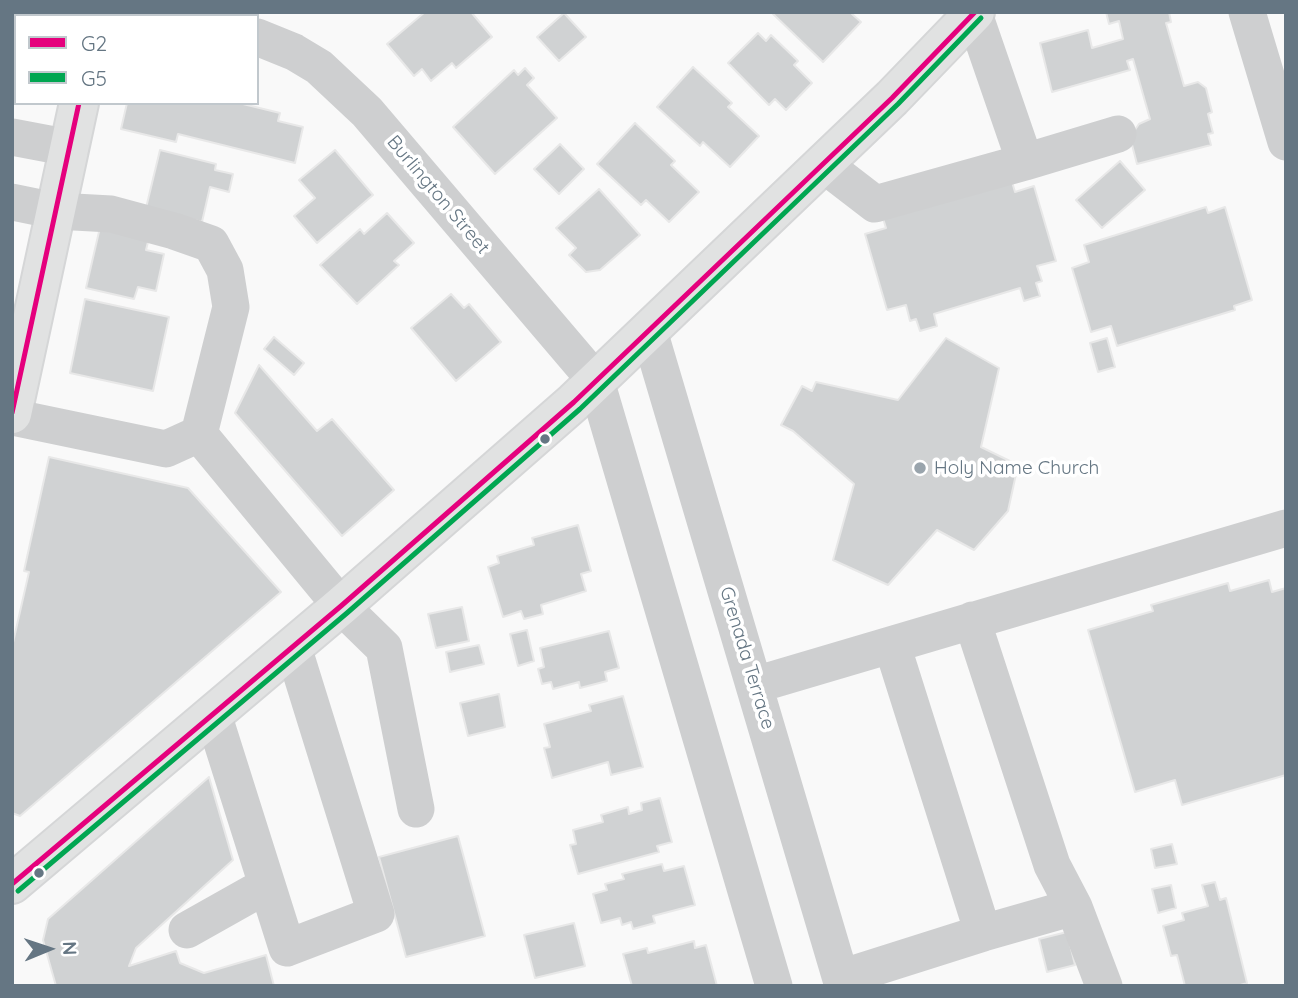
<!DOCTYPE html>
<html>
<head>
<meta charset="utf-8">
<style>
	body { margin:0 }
	#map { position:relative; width:1298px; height:998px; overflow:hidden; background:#f9f9f9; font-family:Quicksand,sans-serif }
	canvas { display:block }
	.frame { position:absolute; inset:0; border:14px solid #657683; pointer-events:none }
	.legend { position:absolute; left:14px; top:14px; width:245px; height:91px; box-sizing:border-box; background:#fff; border:2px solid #c1c8cd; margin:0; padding:9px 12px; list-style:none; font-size:21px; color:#657683 }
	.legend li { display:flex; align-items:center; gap:14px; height:35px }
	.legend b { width:35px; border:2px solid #c1c8cd }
	.north { position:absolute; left:14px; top:914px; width:70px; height:70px; -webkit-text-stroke:5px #fff; paint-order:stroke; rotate:88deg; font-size:19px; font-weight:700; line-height:28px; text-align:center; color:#657683 }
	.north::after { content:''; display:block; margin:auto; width:24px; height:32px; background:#657683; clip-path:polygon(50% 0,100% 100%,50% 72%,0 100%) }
</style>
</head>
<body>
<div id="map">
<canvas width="1298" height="998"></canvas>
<div class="frame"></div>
<ul class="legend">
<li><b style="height:9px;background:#e5007d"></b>G2</li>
<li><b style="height:9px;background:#00a651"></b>G5</li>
</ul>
<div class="north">N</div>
</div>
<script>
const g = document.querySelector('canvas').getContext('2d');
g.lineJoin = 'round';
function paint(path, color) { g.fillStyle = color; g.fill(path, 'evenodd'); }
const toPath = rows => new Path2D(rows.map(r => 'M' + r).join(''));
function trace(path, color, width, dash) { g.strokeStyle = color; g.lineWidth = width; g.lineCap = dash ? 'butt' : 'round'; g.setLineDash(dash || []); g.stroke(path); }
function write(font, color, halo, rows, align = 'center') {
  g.font = font + ' Quicksand,sans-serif'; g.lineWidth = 7; g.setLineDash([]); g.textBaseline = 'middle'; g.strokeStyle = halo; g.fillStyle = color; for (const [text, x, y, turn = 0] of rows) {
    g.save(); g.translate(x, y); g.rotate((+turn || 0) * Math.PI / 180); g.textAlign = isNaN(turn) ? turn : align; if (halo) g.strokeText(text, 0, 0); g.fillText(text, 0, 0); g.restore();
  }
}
const building = toPath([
	[425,12,471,12,492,37,456,68,452,63,431,81,422,69,414,76,387,44,425,12],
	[771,12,854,12,852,14,861,22,823,62,771,12],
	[1106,12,1169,12,1171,22,1166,23,1184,86,1198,82,1206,88,1212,112,1208,114,1213,133,1208,134,1211,145,1137,164,1130,137,1139,124,1150,119,1133,59,1127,61,1130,70,1052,92,1040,43,1088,30,1092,48,1123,39,1119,21,1109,24,1106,12],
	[564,13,586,37,559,61,537,37,564,13],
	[758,33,766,41,771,35,798,61,794,65,812,83,786,110,775,99,769,105,728,63,758,33],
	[693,67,732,103,728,107,759,136,730,167,703,142,700,146,657,107,693,67],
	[525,68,534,78,527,85,557,118,495,174,453,127,514,70,518,75,525,68],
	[127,103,239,103,280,113,278,121,303,127,295,163,178,134,176,142,121,129,127,103],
	[635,123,675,161,671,165,699,192,669,222,646,200,641,205,597,164,635,123],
	[560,144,584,169,559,194,534,169,560,144],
	[160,150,216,164,215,170,233,174,229,192,210,187,202,222,146,208,160,150],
	[335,150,373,195,317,243,294,216,315,198,299,180,335,150],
	[1120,161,1145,190,1102,228,1076,200,1120,161],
	[1010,175,1015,192,1034,186,1056,261,1037,266,1042,281,1036,283,1040,296,1024,301,1020,288,934,314,937,326,920,331,916,319,910,321,906,305,887,310,865,234,886,228,881,212,1010,175],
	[599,189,640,235,600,270,586,272,569,255,576,248,556,228,599,189],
	[1206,207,1208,213,1225,207,1252,300,1234,306,1235,310,1117,346,1111,326,1091,332,1072,268,1089,262,1084,245,1206,207],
	[387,213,414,243,394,261,399,265,357,304,320,265,360,229,364,234,387,213],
	[101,223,150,234,146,250,164,254,156,291,138,287,134,299,86,288,101,223],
	[451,294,464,308,469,304,501,342,456,381,411,328,451,294],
	[85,299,169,317,153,391,70,373,85,299],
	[274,337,304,363,294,375,264,349,274,337],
	[946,338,999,368,981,447,1018,465,1008,511,974,550,937,530,888,585,833,560,854,484,793,431,781,425,802,386,812,391,816,382,898,400,946,338],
	[1107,338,1115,367,1098,372,1090,343,1107,338],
	[259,365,317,431,332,419,394,490,342,536,235,413,259,365],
	[49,457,188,488,281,592,20,816,12,813,12,647,29,572,24,571,49,457],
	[578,525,591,571,581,574,586,591,541,605,543,614,524,619,521,611,503,617,488,567,499,563,497,556,534,545,532,538,578,525],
	[1269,580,1272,592,1286,588,1286,775,1182,805,1175,780,1135,792,1088,630,1153,611,1151,605,1228,583,1230,591,1269,580],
	[462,607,469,641,436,648,428,614,462,607],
	[527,630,534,661,518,666,510,634,527,630],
	[609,631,619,668,605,672,607,681,580,688,579,682,553,689,551,682,542,684,538,669,544,667,540,648,609,631],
	[479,645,484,664,450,672,446,652,479,645],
	[499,694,505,727,468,736,460,703,499,694],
	[623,696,643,767,611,775,608,762,552,778,544,748,550,747,544,724,591,711,589,705,623,696],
	[209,777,233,860,136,948,129,966,176,951,180,963,204,973,266,955,274,986,56,986,43,940,48,919,209,777],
	[660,798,672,842,657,846,659,852,578,874,570,845,576,844,573,830,603,822,601,815,628,807,629,814,642,810,641,803,660,798],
	[458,836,485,936,406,957,379,857,458,836],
	[1172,844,1177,864,1155,868,1151,849,1172,844],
	[662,864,664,871,684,866,695,905,653,916,655,923,633,929,631,922,622,925,620,918,601,923,593,894,607,890,605,884,624,879,622,874,662,864],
	[1215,882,1220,900,1226,898,1247,983,1237,986,1185,986,1177,955,1171,956,1163,926,1184,920,1182,913,1208,906,1202,885,1215,882],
	[1171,885,1176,908,1158,913,1152,889,1171,885],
	[574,923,585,966,535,978,524,935,574,923],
	[1067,932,1075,965,1047,972,1039,939,1067,932],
	[694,941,695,948,706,945,717,986,632,986,623,954,647,948,648,953,694,941]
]);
paint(building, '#d0d2d3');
trace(building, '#e8e8e8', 2);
const major = toPath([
	[97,16,98,12],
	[12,414,79,103],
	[12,884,341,606,574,402,892,98,975,12]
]);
trace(major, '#d5d6d7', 42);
trace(toPath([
	[120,12,140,16],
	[1247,12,1286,142],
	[974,14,1025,162,1118,134],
	[257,37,294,52,319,67,367,112,596,381,774,986],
	[12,137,70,148],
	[823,164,875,204,1025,162],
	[12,202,56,211,111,214,174,231,211,244,225,270,231,307,199,434,166,449,12,417],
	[649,331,843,986],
	[199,434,341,606,384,648,416,809],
	[972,620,1052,865,1074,907],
	[892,645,983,933,1074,907,1104,986],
	[755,685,1286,528],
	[213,714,287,948,376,914,293,647],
	[187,930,267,885],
	[841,978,983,933]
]), '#cecfd0', 37);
trace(major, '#e1e2e2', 38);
trace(toPath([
	[12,413,79,103],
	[12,884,341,606,574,402,892,98,975,12]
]), '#e5007d', 5);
trace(toPath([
	[18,891,347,613,580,409,898,104,981,18]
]), '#00a651', 5);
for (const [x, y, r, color] of [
	[545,439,6,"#657683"],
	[920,468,7,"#99a4ac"],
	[39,873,6,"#657683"]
]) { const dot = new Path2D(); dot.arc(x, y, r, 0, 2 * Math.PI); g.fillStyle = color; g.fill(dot); trace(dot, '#fff', 2.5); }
write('19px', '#657683', '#fff', [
	["Burlington Street",438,195,50],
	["Grenada Terrace",747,658,73]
]);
write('19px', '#657683', '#fff', [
	["Holy Name Church",934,468]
], 'left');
</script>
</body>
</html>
